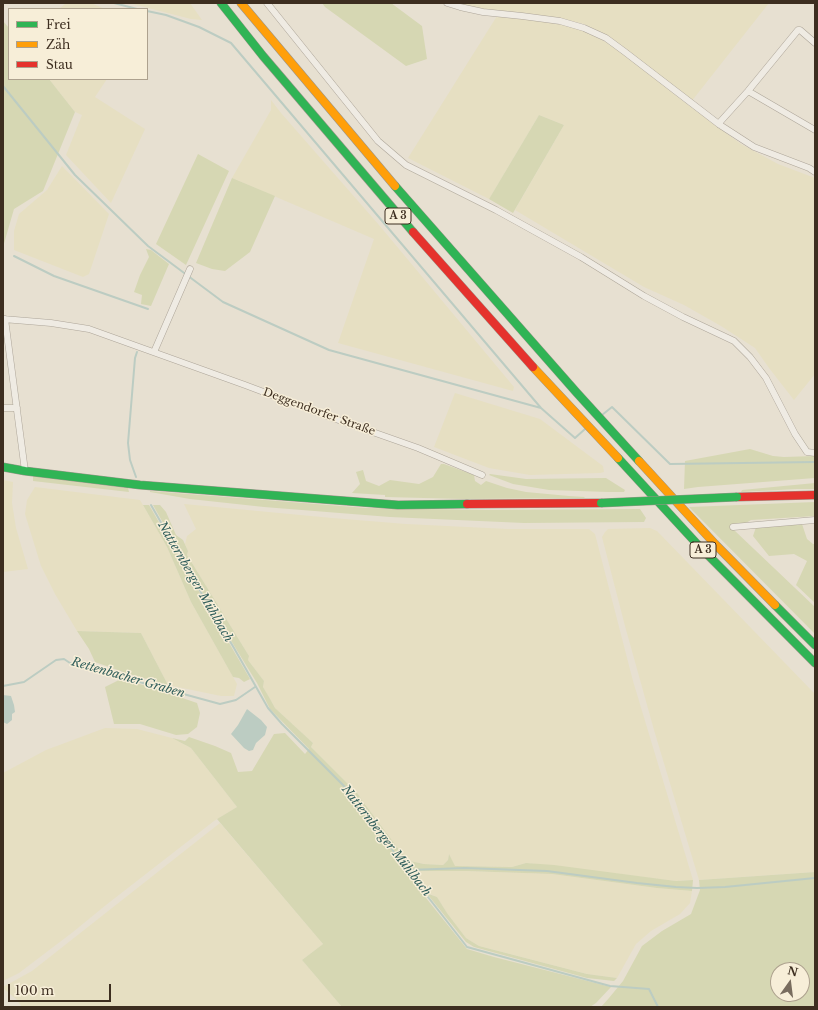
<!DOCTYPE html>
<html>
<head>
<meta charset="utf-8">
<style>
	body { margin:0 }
	#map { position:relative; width:818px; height:1010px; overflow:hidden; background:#e7e0d1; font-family:"Libre Baskerville",serif }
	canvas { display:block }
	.frame { position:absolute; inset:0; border:4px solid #3d2e20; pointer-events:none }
	.legend { position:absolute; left:8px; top:8px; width:140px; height:72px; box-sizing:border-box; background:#f7eed8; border:1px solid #ada18e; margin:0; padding:5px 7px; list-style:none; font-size:12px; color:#3d2e20 }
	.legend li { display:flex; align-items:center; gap:8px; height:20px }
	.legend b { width:20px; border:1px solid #ada18e }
	.north { position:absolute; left:770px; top:962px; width:40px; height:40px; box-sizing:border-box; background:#f7eed8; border:1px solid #ada18e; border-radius:50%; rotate:14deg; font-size:11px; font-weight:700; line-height:16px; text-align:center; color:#3d2e20 }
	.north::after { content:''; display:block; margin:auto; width:14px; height:18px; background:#786c5e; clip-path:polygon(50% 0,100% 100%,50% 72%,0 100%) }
	.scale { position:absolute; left:8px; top:984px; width:103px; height:18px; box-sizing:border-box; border:2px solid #3d2e20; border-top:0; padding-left:5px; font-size:12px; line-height:14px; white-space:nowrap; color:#3d2e20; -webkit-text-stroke:3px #f7eed8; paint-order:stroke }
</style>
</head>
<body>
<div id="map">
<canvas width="818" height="1010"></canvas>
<div class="frame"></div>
<ul class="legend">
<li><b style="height:5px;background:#30b455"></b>Frei</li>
<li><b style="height:5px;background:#ff9f0a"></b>Zäh</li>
<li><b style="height:5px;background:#e5322d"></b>Stau</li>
</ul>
<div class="north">N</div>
<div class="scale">100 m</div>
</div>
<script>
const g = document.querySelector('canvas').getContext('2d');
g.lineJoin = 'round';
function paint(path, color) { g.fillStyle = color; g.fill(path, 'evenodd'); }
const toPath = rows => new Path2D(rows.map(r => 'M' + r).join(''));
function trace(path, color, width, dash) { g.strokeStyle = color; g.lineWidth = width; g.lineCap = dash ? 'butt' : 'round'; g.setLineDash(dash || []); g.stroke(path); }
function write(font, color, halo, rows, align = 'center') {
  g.font = font + ' "Libre Baskerville",serif'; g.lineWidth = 3; g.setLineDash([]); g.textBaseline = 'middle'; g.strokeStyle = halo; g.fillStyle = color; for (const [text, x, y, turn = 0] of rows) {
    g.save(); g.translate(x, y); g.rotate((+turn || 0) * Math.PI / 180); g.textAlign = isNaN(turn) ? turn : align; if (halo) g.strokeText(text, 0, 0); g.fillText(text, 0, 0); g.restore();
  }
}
paint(toPath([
	[66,3,91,3,105,9,59,9],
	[129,3,190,3,202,20,191,19],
	[455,3,769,3,691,102,622,46,596,30,584,24,554,17,484,10],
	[497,16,558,22,586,32,612,45,692,108,741,144,778,164,815,178,815,374,794,400,769,368,755,348,721,326,684,305,644,287,515,210,564,125,539,115,489,199,408,158],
	[49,79,107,79,95,97,145,129,111,203,66,155,82,115,75,112],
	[271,100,281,113,379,225,514,387,513,391,338,343,374,239,232,178,271,110],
	[62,166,109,214,89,274,83,277,14,250,14,231,19,214,47,190],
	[455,393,540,419,603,466,604,472,600,473,530,475,489,468,434,447],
	[3,480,13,482,12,503,16,528,28,569,3,572],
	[35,487,140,500,167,547,191,602,237,684,234,696,221,696,168,685,141,633,77,631,55,594,41,566,25,514,27,500],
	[184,504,332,518,406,524,508,529,589,529,595,534,633,681,693,880,676,881,526,863,512,867,454,866,449,854,448,860,443,865,424,864,410,861,400,851,364,803,358,794,311,747,313,743,275,708,269,697,263,687,264,681,248,660,249,656,187,555,188,551,185,544,187,536,196,529],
	[650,528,657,531,815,694,815,872,699,880,654,730,625,626,602,537,605,532,608,529],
	[105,728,137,729,172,738,191,748,237,807,214,821,106,905,73,932,19,973,3,981,3,773,46,750],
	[220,823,323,944,302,960,342,1007,22,1007,16,999,3,988,3,987,32,971],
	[420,871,466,871,552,874,657,888,692,891,690,903,680,914,651,931,636,944,617,978,587,974,479,946,466,938,447,913,437,897,430,894,419,878]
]), '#e6dfc2');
paint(toPath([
	[322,3,391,3,422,26,427,59,406,66,325,7],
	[3,21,9,28,9,79,49,79,75,112,43,191,14,209,3,247],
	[539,115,564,125,513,213,489,199],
	[198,154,229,171,186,265,156,244],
	[232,178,275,196,250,252,225,271,212,269,196,263],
	[146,249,151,250,169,264,151,306,141,304,142,295,134,292,140,275,149,257],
	[750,449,773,456,784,457,815,456,815,478,698,487,684,489,685,461],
	[441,464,444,464,474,475,475,481,481,485,486,481,507,488,526,492,569,496,585,497,584,498,464,499,385,497,385,495,352,493,360,484,356,472,363,470,366,481,379,486,390,480,419,484,433,477],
	[490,474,526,479,606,478,625,490,624,492,608,492,549,490,513,484,489,475],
	[33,476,128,488,129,492,33,481],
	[815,483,815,489,797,489,741,492,742,490],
	[150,491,367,508,487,510,640,509,646,518,644,522,524,523,390,517,264,507,190,499,150,492],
	[815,502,815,516,751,520,734,530,815,607,815,634,689,507],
	[143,505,149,505,250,679,244,682,239,678,233,677,191,602,167,547],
	[153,505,160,505,166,512,176,535,183,540,188,551,187,555,192,563,249,656,248,660,264,681,263,687,269,697,275,708,313,743,311,747,358,794,364,803,400,851,410,861,424,864,443,865,448,860,449,854,455,866,512,867,526,863,554,865,676,881,693,880,692,891,657,888,552,874,466,871,420,871,419,878,429,894,437,897,447,913,466,938,479,946,587,974,617,978,614,981,587,978,474,947,466,942,428,895,426,898,467,949,494,957,611,987,596,1003,590,1007,342,1007,302,960,323,944,217,819,237,807,191,748,172,738,185,741,189,737,215,746,231,753,238,772,252,771,274,734,285,733,305,754,309,749,270,709,257,683,211,608],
	[802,524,807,539,813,544,815,544,815,603,796,585,807,561,794,554,769,556,753,536,756,527],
	[77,631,141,633,168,685,129,674,95,662,89,649],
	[121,679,147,686,197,703,200,713,197,727,188,734,176,735,140,724,114,724,105,687],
	[815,872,815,1007,601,1007,609,998,623,981,642,946,662,931,691,914,700,890,699,880],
	[778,970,802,970,802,994,778,994]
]), '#d6d7b3');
paint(toPath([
	[3,695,11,696,14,705,15,712,12,714,12,720,7,724,3,722],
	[247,709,261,720,267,727,265,735,256,743,253,750,249,751,244,748,231,734,238,725]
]), '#bcccc2');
trace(toPath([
	[114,3,137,9],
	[147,11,166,15,199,27,231,43,541,408],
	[3,86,75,175,148,246,223,302,329,350,541,408,575,438,585,429],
	[14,256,54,276,148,309],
	[602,415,612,407,670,464,815,462],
	[136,477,130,460,128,443,135,358,137,352],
	[151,505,206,601,234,648,268,708,282,724,347,789,356,800,407,870,467,947,610,986,649,989,658,1007],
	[3,686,24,682,56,660,64,659,70,663,220,704,236,700,255,687],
	[408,870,465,868,547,871,637,883,676,887,697,888,725,887,815,878]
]), '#bcccc2', 2);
const street = toPath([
	[267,3,378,141,406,165,496,210,581,257,644,296,683,317,734,341,750,357,766,378,795,434,807,452,815,453],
	[447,3,460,7,483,12,522,16,560,21,584,28,606,38,625,52,720,125,754,147,809,168,815,172],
	[748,91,815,130],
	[720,125,720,122,748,91,798,30,800,30,815,43],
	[3,319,51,323,89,329,245,385,330,417,418,448,482,475],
	[5,319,25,471],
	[154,352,190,269],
	[3,408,17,408],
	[733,527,815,520]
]);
const fast = toPath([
	[221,3,263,56,413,232],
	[395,186,577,393,639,461],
	[618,458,698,545,815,663],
	[3,467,25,471,140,485,398,505,467,504],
	[775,605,815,645]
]);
const slow = toPath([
	[241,3,395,186],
	[533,367,618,458],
	[639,461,715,544,775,605]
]);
const jam = toPath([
	[413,232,533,367],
	[737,497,815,495],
	[467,504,601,503]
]);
trace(street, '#ada599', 7);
trace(fast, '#9c958a', 9);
trace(slow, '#9c958a', 9);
trace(jam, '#9c958a', 9);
trace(street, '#efebe3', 6);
trace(fast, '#30b455', 8);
trace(slow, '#ff9f0a', 8);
trace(jam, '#e5322d', 8);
const fastBridge = toPath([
	[601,503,737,497]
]);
trace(fastBridge, '#9c958a', 9, []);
trace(fastBridge, '#30b455', 8);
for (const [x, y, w] of [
	[398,216,26],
	[703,550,26]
]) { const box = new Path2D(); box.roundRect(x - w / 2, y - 8, w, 16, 3); g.fillStyle = '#f7eed8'; g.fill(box); trace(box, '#3d2e20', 1); }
write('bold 10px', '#3d2e20', null, [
	["A 3",398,216],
	["A 3",703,550]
]);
write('11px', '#3d2e20', '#f7eed8', [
	["Deggendorfer Straße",319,412,20]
]);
write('italic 12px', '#2f5d5a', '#f7eed8', [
	["Natternberger Mühlbach",195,582,60],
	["Rettenbacher Graben",128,678,16],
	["Natternberger Mühlbach",386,841,52]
]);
</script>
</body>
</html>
